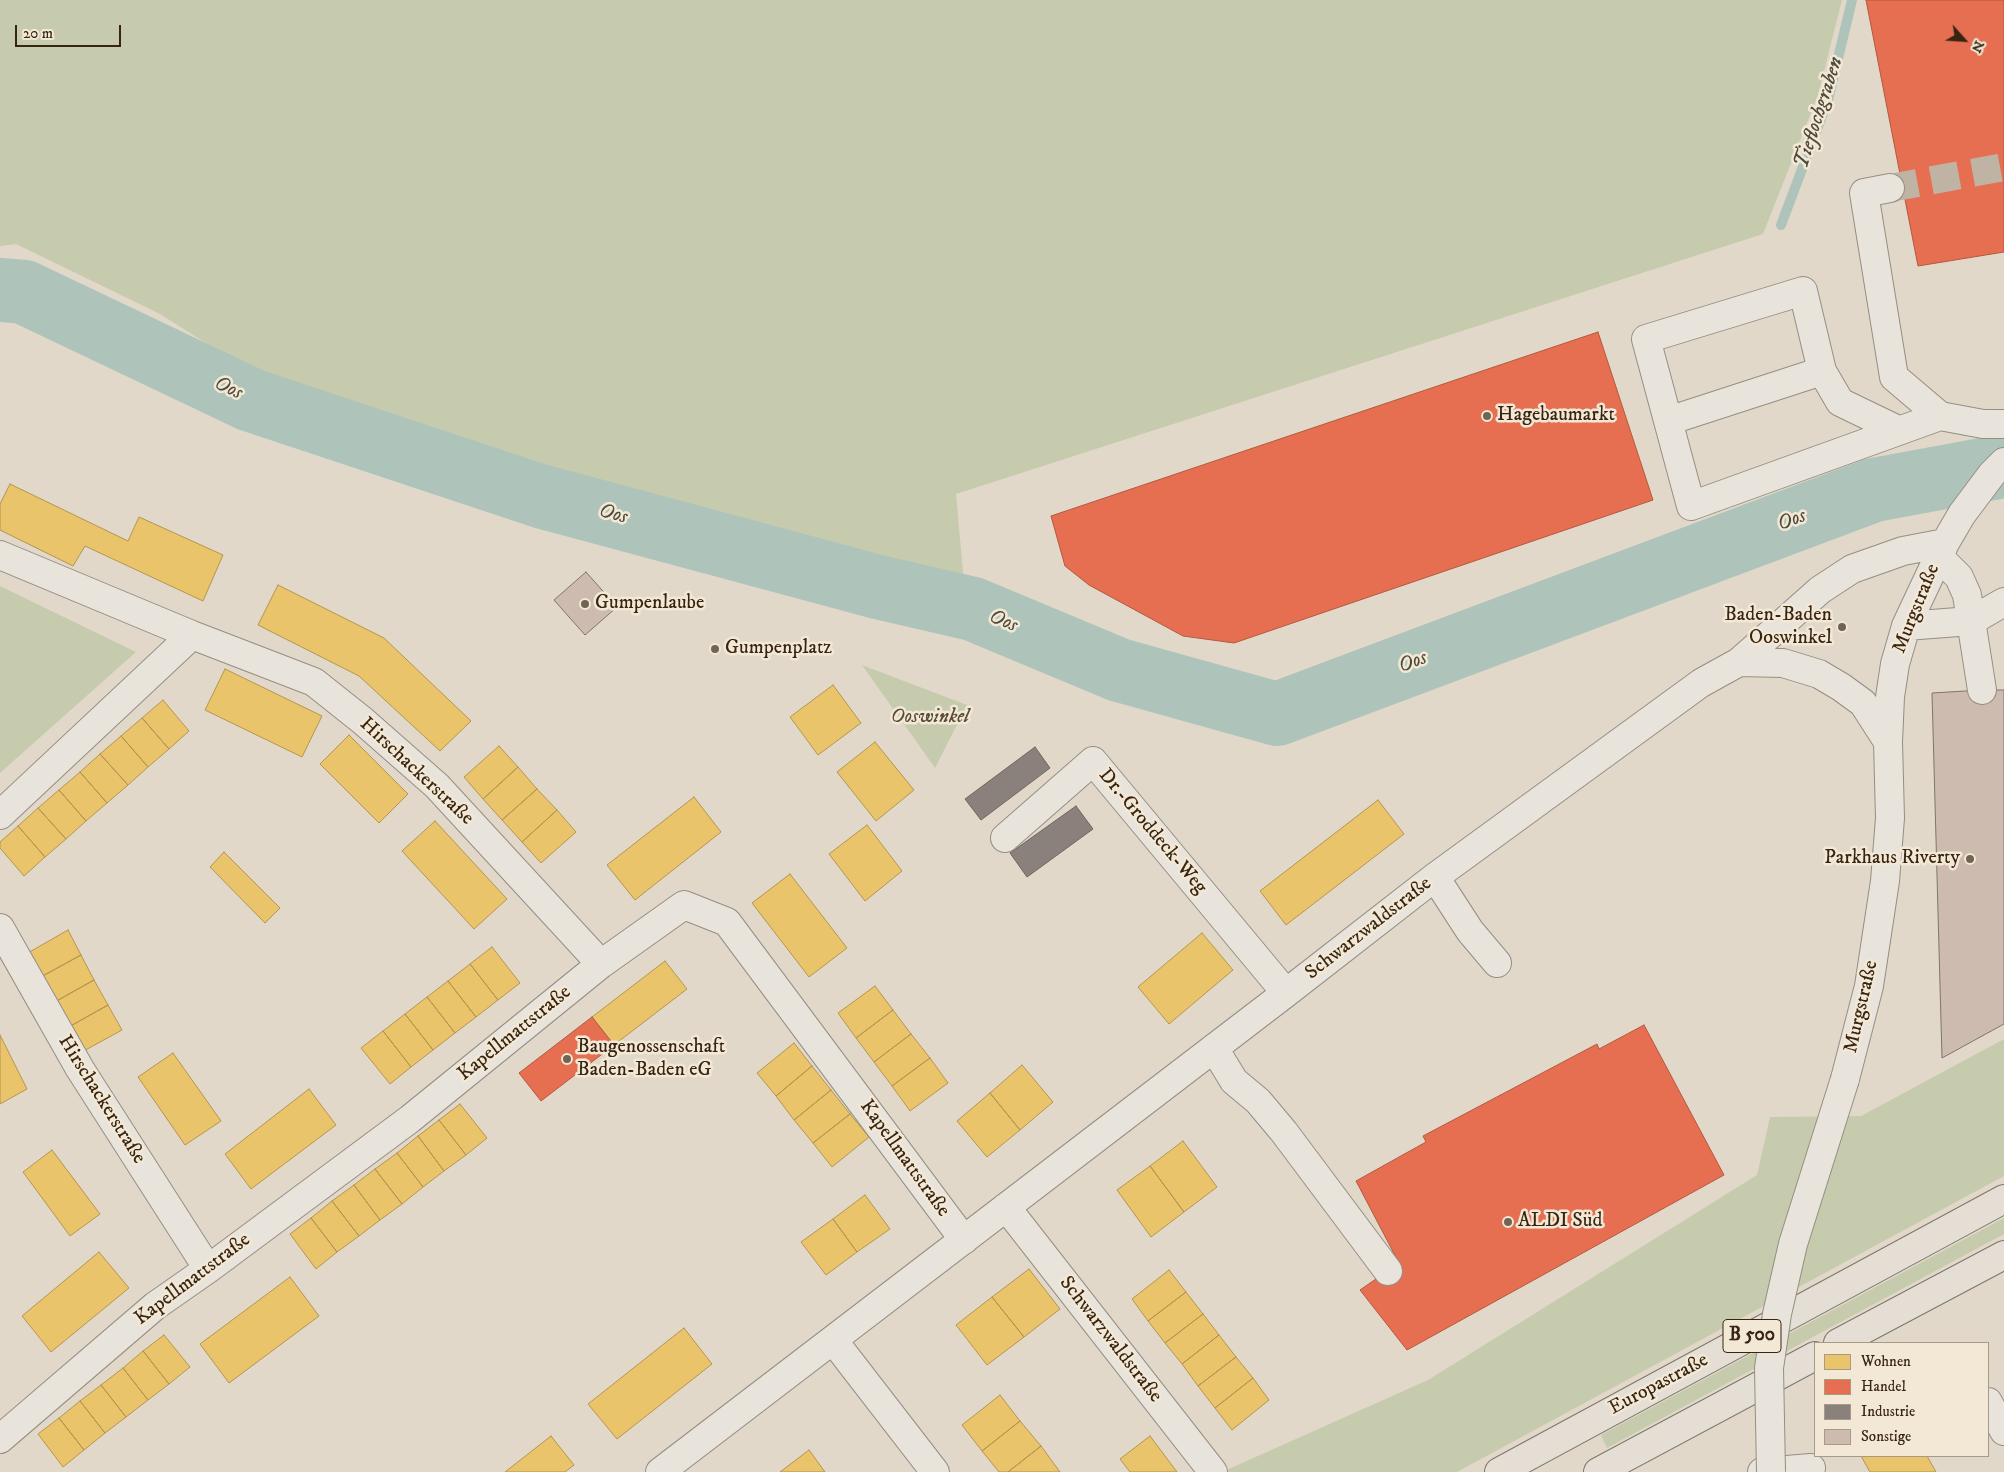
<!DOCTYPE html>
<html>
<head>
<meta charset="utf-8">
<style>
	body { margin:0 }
	#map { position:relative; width:2004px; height:1472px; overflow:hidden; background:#e1d8c9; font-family:"IM FELL DW Pica",serif }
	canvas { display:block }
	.legend { position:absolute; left:1814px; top:1342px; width:175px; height:115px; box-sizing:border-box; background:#f2e8d5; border:1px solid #a79a87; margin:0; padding:6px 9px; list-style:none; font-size:15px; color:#372512 }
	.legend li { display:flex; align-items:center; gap:10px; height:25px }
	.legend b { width:25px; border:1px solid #a79a87 }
	.north { position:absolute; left:1939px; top:15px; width:50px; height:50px; -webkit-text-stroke:4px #f2e8d5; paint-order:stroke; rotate:116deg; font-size:14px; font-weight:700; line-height:20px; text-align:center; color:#372512 }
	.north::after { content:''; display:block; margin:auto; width:18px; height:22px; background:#372512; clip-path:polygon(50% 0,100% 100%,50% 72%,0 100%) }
	.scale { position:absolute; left:15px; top:25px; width:106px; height:22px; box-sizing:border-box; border:2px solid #372512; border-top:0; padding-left:6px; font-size:15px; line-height:18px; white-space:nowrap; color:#372512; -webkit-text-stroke:4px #f2e8d5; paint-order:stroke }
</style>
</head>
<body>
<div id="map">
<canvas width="2004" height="1472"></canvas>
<ul class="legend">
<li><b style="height:14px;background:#e9c46a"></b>Wohnen</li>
<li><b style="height:14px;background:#e76f51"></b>Handel</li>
<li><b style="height:14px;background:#8a817c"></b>Industrie</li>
<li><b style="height:14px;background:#ccbbae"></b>Sonstige</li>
</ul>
<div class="north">N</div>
<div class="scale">20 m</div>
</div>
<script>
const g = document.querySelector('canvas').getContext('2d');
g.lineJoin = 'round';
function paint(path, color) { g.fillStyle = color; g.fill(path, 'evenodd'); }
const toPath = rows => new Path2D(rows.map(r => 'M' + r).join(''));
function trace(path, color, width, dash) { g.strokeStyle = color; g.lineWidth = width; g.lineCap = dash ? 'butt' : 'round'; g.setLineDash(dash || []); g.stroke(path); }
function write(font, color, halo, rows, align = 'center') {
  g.font = font + ' "IM FELL DW Pica",serif'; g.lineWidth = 5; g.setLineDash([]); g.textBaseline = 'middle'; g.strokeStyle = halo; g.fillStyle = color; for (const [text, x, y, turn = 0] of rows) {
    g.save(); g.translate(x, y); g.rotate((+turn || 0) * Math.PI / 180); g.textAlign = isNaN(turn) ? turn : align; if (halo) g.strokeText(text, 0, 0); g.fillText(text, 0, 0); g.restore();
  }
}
paint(toPath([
	[0,0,1842,0,1818,95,1763,234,956,494,965,594,452,456,269,383,160,314,16,244,0,246],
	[0,586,136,652,0,773],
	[862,665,967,705,935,768],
	[2004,1039,2004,1176,1457,1472,1222,1472,1428,1380,1757,1175,1770,1117,1861,1116],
	[2004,1218,2004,1234,1607,1448,1601,1435]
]), '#c7cbad');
const homes = toPath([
	[10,484,128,541,139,517,223,555,203,601,85,546,73,566,0,530,0,504,10,484],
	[278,585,384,638,471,721,440,751,359,676,258,625,278,585],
	[225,669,322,716,302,757,205,710,225,669],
	[833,685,861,723,818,755,790,717,833,685],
	[163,700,189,731,169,749,142,718,163,700],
	[142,718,169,749,148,767,121,736,142,718],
	[349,735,408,794,379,823,320,764,349,735],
	[121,736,148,767,128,785,100,754,121,736],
	[875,742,914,790,876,821,837,772,875,742],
	[499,746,518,767,483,799,464,777,499,746],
	[100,754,128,785,107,803,80,772,100,754],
	[518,767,537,789,502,820,483,799,518,767],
	[80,772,107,803,86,821,59,790,80,772],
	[537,789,557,810,522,842,502,820,537,789],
	[59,790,86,821,66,839,38,808,59,790],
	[694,797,721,832,635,900,607,865,694,797],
	[1378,800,1404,834,1286,925,1260,891,1378,800],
	[38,808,66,839,45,857,18,826,38,808],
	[557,810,576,832,541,863,522,842,557,810],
	[435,821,507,899,474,929,402,851,435,821],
	[867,825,902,871,865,901,829,854,867,825],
	[18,826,45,857,24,876,0,848,0,842,18,826],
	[224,852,280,908,265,923,210,867,224,852],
	[790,874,847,948,809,977,752,903,790,874],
	[68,930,81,955,39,978,26,954,68,930],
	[1202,933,1233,970,1169,1024,1138,987,1202,933],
	[492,947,520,983,498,1000,470,964,492,947],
	[81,955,94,980,53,1003,39,978,81,955],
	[665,961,687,989,614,1045,592,1017,665,961],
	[470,964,498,1000,476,1017,448,981,470,964],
	[94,980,108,1005,67,1028,53,1003,94,980],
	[448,981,476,1017,455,1033,427,997,448,981],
	[875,986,893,1010,856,1038,838,1013,875,986],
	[427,997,455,1033,433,1050,405,1014,427,997],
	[108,1005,122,1030,80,1053,67,1028,108,1005],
	[893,1010,911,1034,874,1062,856,1038,893,1010],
	[405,1014,433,1050,411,1067,383,1031,405,1014],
	[383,1031,411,1067,390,1084,361,1048,383,1031],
	[911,1034,930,1058,892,1086,874,1062,911,1034],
	[0,1035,27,1089,0,1104,0,1035],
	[794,1043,812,1066,776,1096,757,1073,794,1043],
	[173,1053,221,1121,185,1145,138,1077,173,1053],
	[930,1058,948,1083,910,1111,892,1086,930,1058],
	[1022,1065,1053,1102,1020,1130,990,1093,1022,1065],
	[812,1066,831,1090,794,1120,776,1096,812,1066],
	[309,1089,336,1125,251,1189,225,1154,309,1089],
	[831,1090,850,1114,813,1143,794,1120,831,1090],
	[990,1093,1020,1130,987,1157,957,1121,990,1093],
	[460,1104,487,1138,466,1155,439,1120,460,1104],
	[850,1114,869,1137,832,1167,813,1143,850,1114],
	[439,1120,466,1155,444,1171,418,1136,439,1120],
	[418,1136,444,1171,423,1187,397,1153,418,1136],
	[1183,1141,1217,1187,1184,1212,1150,1166,1183,1141],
	[52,1150,100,1214,70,1236,23,1172,52,1150],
	[397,1153,423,1187,402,1204,375,1169,397,1153],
	[1150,1166,1184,1212,1151,1237,1117,1190,1150,1166],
	[375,1169,402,1204,380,1220,354,1185,375,1169],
	[354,1185,380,1220,359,1236,332,1201,354,1185],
	[865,1195,890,1229,857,1252,833,1219,865,1195],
	[332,1201,359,1236,337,1252,311,1218,332,1201],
	[311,1218,337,1252,316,1269,290,1234,311,1218],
	[833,1219,857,1252,826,1275,801,1242,833,1219],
	[99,1252,129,1288,51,1352,22,1316,99,1252],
	[1029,1269,1060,1309,1024,1337,992,1297,1029,1269],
	[1169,1270,1186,1292,1148,1321,1132,1299,1169,1270],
	[290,1277,319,1316,229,1383,200,1344,290,1277],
	[1186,1292,1203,1314,1165,1343,1148,1321,1186,1292],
	[992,1297,1024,1337,987,1365,956,1325,992,1297],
	[1203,1314,1219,1335,1182,1364,1165,1343,1203,1314],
	[684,1328,712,1364,617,1439,588,1404,684,1328],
	[164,1335,190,1367,169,1384,143,1351,164,1335],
	[1219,1335,1236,1357,1198,1386,1182,1364,1219,1335],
	[143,1351,169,1384,148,1400,123,1368,143,1351],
	[1236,1357,1253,1378,1215,1408,1198,1386,1236,1357],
	[123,1368,148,1400,126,1417,101,1385,123,1368],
	[1253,1378,1269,1400,1232,1430,1215,1408,1253,1378],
	[101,1385,126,1417,105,1433,80,1401,101,1385],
	[1000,1395,1020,1421,982,1451,962,1425,1000,1395],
	[80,1401,105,1433,84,1450,59,1418,80,1401],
	[59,1418,84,1450,63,1467,38,1434,59,1418],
	[1020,1421,1041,1446,1008,1472,999,1472,982,1451,1020,1421],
	[551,1436,574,1465,565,1472,505,1472,551,1436],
	[1150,1436,1177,1472,1130,1472,1120,1459,1150,1436],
	[1041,1446,1060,1472,1008,1472,1041,1446],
	[809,1450,825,1472,780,1472,809,1450],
	[1861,1456,1927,1456,1936,1472,1870,1472,1861,1456]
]);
paint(homes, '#e9c46a');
trace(homes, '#b49450', 1);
const shops = toPath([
	[1866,0,2004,0,2004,252,1918,266,1866,0],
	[1598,332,1653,500,1234,643,1183,636,1089,585,1065,566,1051,516,1598,332],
	[592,1017,614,1045,541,1101,519,1073,592,1017],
	[1644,1025,1724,1175,1407,1350,1360,1290,1399,1263,1356,1181,1426,1142,1423,1136,1597,1044,1599,1049,1644,1025]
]);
paint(shops, '#e76f51');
trace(shops, '#b2593e', 1);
const industry = toPath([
	[1035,747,1050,768,981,820,965,799,1035,747],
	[1076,806,1093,829,1027,877,1010,853,1076,806]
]);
paint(industry, '#8a817c');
trace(industry, '#71655c', 1);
trace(toPath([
	[1781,225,1828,100,1852,0]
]), '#aec4ba', 10);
trace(toPath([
	[0,290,24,292,251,400,540,496,878,587,973,609,1119,670,1277,714,1874,490,2004,466]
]), '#aec4ba', 64);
const building = toPath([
	[586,572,617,607,585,635,554,600,586,572],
	[1982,690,2004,690,2004,1024,1942,1058,1932,693,1982,690]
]);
paint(building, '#ccbbae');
trace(building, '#7d766b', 1);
trace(toPath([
	[1890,188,2004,167]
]), '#bfb4a4', 28, [28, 14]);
const minor = toPath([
	[1890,188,1864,193,1894,377,1940,416,1983,424,2004,424],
	[1668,421,1822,371],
	[1898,430,1840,402,1822,371,1803,291,1646,339,1691,506,1940,416],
	[0,555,192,635,314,682,363,721,437,786,601,964],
	[1938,556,1959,577,1967,595,1982,690],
	[1906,626,1971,621,2004,602],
	[1739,662,1783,663,1819,674,1841,687,1863,703,1888,742],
	[0,815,192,635],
	[1005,838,1093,761,1286,993],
	[1435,877,1470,931,1497,963],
	[0,928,80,1069,208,1269],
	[1214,1048,1234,1081,1258,1101,1284,1132,1388,1271],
	[1845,1079,1869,986,1885,881,1890,818,1888,742,1890,697,1895,664,1906,626,1945,543,1962,514,1992,474,2004,462],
	[1006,1207,1213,1472],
	[833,1340,935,1472],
	[1988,1402,2004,1431],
	[0,1439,155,1306,208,1269,410,1119,601,964,684,905,727,922,964,1240],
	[660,1472,1286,993,1435,877,1701,683,1739,662,1820,590,1852,569,1903,551,1945,543],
	[1762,1472,1811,1468]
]);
const major = toPath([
	[1838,1343,2004,1255],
	[1499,1472,2004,1199],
	[1598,1472,1815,1356]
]);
trace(minor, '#958e83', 30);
trace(major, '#7d766b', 30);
trace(minor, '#e8e3db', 28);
trace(major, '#e4ded5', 28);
const minorBridge = toPath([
	[1771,1472,1769,1368,1777,1314,1793,1244,1845,1079]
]);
trace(minorBridge, '#958e83', 30, []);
trace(minorBridge, '#e8e3db', 28);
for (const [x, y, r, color] of [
	[1487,416,5,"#726452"],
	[585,604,5,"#726452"],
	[1842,627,5,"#726452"],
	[715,649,5,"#726452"],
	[1970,859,5,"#726452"],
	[567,1059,5,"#726452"],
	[1508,1222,5,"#726452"]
]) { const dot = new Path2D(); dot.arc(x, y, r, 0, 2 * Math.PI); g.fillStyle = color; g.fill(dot); trace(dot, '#f2e8d5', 2); }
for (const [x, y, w] of [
	[1752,1336,58]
]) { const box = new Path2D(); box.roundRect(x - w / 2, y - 16.5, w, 33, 4); g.fillStyle = '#f2e8d5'; g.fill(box); trace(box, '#372512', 1); }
write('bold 19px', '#372512', null, [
	["B 500",1752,1336]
]);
write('20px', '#372512', '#f2e8d5', [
	["Hagebaumarkt",1497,416],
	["Gumpenlaube",595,604],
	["Baden-Baden",1832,616,"right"],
	["Ooswinkel",1832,639,"right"],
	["Gumpenplatz",725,649],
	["Parkhaus Riverty",1960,859,"right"],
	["Baugenossenschaft",577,1048],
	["Baden-Baden eG",577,1071],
	["ALDI Süd",1518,1222]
], 'left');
write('20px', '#372512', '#f2e8d5', [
	["Murgstraße",1917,609,-68],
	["Hirschackerstraße",416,772,43],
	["Dr.-Groddeck-Weg",1152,832,50],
	["Schwarzwaldstraße",1369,929,-38],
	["Murgstraße",1862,1007,-77],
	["Kapellmattstraße",515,1034,-39],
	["Hirschackerstraße",101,1100,58],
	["Kapellmattstraße",904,1159,54],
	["Kapellmattstraße",193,1280,-37],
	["Schwarzwaldstraße",1110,1340,52],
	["Europastraße",1659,1385,-28]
]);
write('italic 20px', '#564c33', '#f2e8d5', [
	["Ooswinkel",930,718]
]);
write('italic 21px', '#4f4a3a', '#f2e8d5', [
	["Tieflochgraben",1820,113,-72],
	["Oos",228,389,25],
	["Oos",613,515,15],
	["Oos",1792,521,-21],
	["Oos",1003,622,23],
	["Oos",1413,663,-21]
]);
</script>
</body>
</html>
